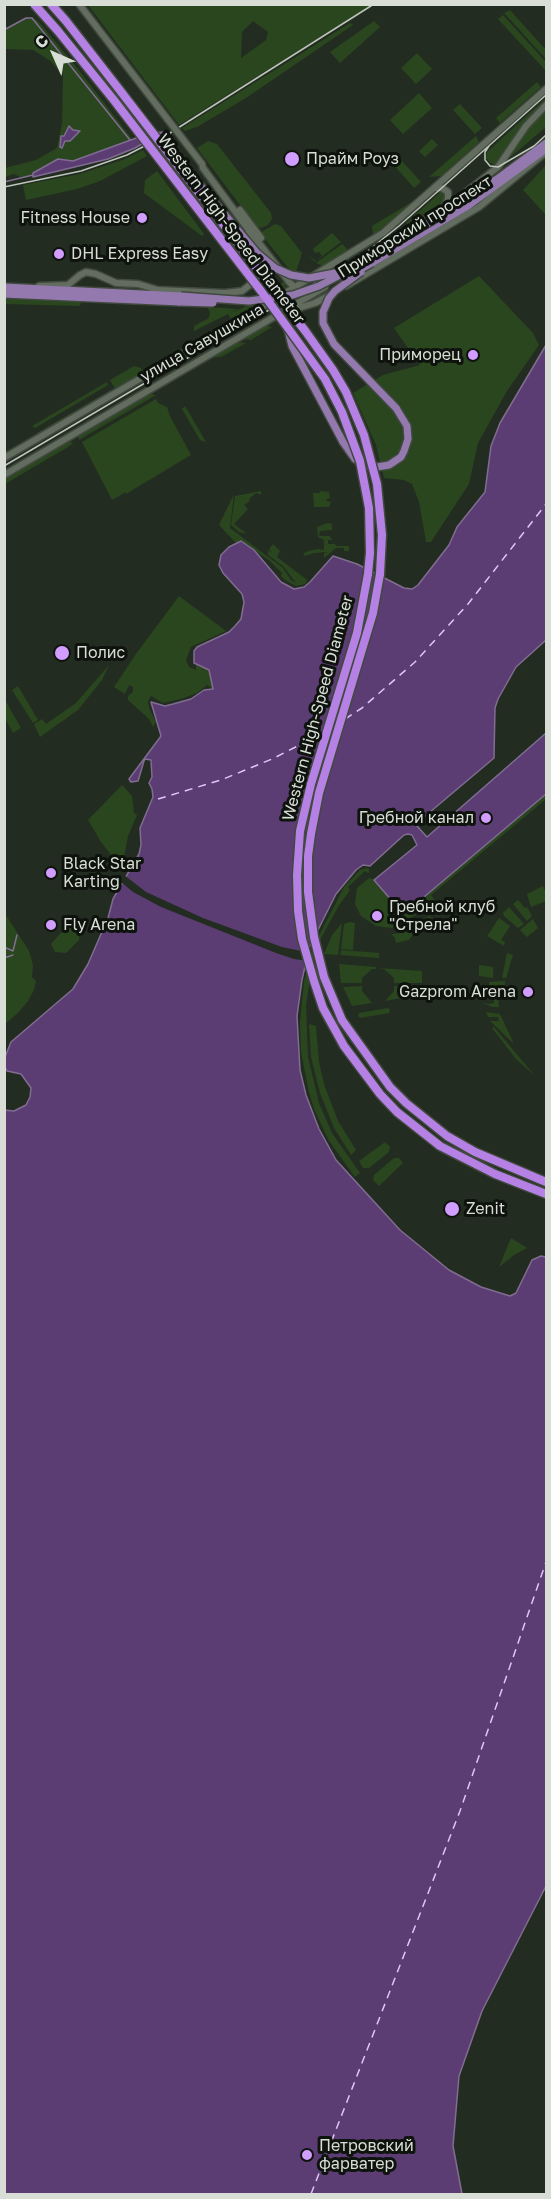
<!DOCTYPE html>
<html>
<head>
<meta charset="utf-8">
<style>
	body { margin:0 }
	#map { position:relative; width:551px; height:2199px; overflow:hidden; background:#232c20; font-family:"Golos Text",sans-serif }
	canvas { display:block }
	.frame { position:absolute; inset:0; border:6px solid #d8ded6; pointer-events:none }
	.north { position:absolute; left:24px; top:24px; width:60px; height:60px; -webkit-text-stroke:4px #0f130e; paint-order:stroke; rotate:315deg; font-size:16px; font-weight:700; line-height:24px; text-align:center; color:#d8ded6 }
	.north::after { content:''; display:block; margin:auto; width:21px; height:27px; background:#d8ded6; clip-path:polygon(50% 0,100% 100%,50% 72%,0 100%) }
</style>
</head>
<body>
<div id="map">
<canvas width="551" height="2199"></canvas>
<div class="frame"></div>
<div class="north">С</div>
</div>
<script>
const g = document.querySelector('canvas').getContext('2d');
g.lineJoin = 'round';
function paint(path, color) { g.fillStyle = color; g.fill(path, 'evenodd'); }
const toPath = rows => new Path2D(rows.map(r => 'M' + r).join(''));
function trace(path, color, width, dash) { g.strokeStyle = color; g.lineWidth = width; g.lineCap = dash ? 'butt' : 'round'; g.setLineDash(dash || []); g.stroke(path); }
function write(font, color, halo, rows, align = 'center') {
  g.font = font + ' "Golos Text",sans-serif'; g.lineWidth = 6; g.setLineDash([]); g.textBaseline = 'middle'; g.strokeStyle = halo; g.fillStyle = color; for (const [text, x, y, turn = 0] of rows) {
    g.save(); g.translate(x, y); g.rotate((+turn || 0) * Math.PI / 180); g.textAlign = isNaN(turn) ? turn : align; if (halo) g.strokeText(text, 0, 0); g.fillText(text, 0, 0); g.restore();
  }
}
paint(toPath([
	[88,5,88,4,372,5,179,125],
	[253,21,268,32,266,40,241,58,242,32],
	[510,10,546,50,545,58,504,13],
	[503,15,546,62,546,71,498,19],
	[31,17,38,21,74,64,132,139,73,161,58,159,41,168,33,175,22,178,14,174,5,177,5,168,36,160,57,148,62,123,63,75,49,60,33,50,5,49,5,28,25,18],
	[374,21,380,27,340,63,330,52],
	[350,23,353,25,246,98,197,127,185,131,182,128],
	[417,53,432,69,416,84,401,68],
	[537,82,541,87,500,123,496,118],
	[419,93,432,108,403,134,390,120],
	[546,98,546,102,528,119,506,154,496,165,490,163,486,158,487,152],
	[460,104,482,128,475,134,453,110],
	[546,108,546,127,506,161,526,131],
	[476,136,479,142,441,176,429,177],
	[432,139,438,145,425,157,419,151],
	[208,141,217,144,271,213,272,219,268,225,261,228,255,225,197,148],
	[143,150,147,156,100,181,77,189,26,200,23,185,80,174,125,159],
	[402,161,421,182,414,188,392,163],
	[546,165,546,215,523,190],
	[157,171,204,234,202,236,144,193,145,180],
	[442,191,446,196,442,203,407,224,406,223],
	[415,200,416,201,373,235,372,226],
	[275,224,281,226,302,253,296,272,293,274,261,234,263,231],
	[332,233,341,242,315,262,309,255,316,261,322,256,319,252,315,253,313,249],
	[342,244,349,251,323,266,316,263],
	[479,276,533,333,539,345,507,391,478,443,469,484,431,542,426,542,419,502,412,484,404,480,384,478,376,445,353,393,383,375,420,365,394,328],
	[285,281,286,286,284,289,232,321,228,314,242,308],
	[4,297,81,301,80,306,5,304],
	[207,307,238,309,194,331,194,326,209,318,210,312],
	[265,325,272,327,251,340,244,339],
	[235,342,246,343,221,357,215,357,214,355],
	[134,366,141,368,143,373,115,389,110,380],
	[107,382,108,385,35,428,32,426],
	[111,390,112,392,38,434,37,433],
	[151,394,156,395,79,440,78,435,146,395],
	[156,399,158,403,167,407,170,416,191,455,126,494,126,492,112,500,82,442],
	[185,406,206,442,200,440,182,409],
	[69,440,73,444,5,484,4,478],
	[261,491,261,495,256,493,249,499,250,501,244,505,248,509,234,524,247,534,239,532,231,525,235,496],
	[321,491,329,492,330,498,326,499,327,501,331,502,329,507,314,507,313,493,319,493],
	[234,494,230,528,283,568,291,580,296,583,284,567,268,555,268,550,272,553,269,549,273,544,280,551,277,557,306,579,307,581,305,584,296,586,285,580,281,576,282,573,270,561,241,541,236,543,219,525],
	[328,523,332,524,332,530,320,531,319,536,330,536,332,540,328,540,328,544,335,544,336,546,349,546,349,551,344,551,344,548,336,548,324,558,324,553,328,552,314,553,305,556,303,554,308,551,318,549,324,550,324,540,318,537,317,527],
	[179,596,226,631,191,647,186,660,189,667,196,670,196,664,209,670,213,689,207,685,197,693,181,699,163,703,151,696,148,701,149,708,156,722,153,727,149,719,128,700,128,696,133,692,133,687,129,685,125,694,114,687,136,654],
	[109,665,102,680,78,710,40,737,34,724,42,719,46,724,76,703],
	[18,686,38,720,33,723,12,690],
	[5,700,21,728,13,733,5,718],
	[546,733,546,799,431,895,437,903,392,928,376,926,361,916,355,904,357,888,369,878,375,880,418,845],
	[122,785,132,796,134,813,137,815,128,836,122,869,101,842,88,820],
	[367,868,369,869,369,872,368,873,365,871,348,887,350,890,338,907,319,942,312,967,306,1005,308,1057,319,1103,332,1133,360,1173,355,1177,329,1141,314,1109,309,1092,301,1052,300,1023,304,981,314,945,344,887,360,870],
	[543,886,546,893,546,901,531,907,527,894],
	[518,900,525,908,527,907,532,916,527,921,513,904],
	[509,907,524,924,518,928,504,916,503,913],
	[4,912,29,951,33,965,32,977,36,981,34,990,28,1001,18,1013,5,1024],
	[429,916,434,919,430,932,422,932,416,925],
	[499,918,510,926,501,940,505,942,504,946,487,936],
	[533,919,538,928,527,937,520,930],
	[350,922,355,923,353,950,341,949,344,924],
	[342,923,338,955,324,954,332,935],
	[413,926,415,931,409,940,396,943,395,938,391,934,400,933],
	[69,927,77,930,79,933,79,940,66,953,55,952,51,944,65,928],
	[341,950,379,953,379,958,340,955],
	[507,953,513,955,506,978,502,978],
	[339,964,376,967,376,969,372,969,362,978,362,983,341,983],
	[479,965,493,967,493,978,479,976],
	[379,968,422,971,422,983,394,983,394,978,384,969],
	[505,981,504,994,498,996,499,1007,492,1007,481,1002,488,1004,494,1003,494,998,487,999,482,995,492,993,492,990,481,991,480,985,489,985,489,982],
	[362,986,362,991,372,1003,352,1006,343,987],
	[394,986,422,987,422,994,385,1001,394,991],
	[388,1008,390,1010,389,1013,360,1018,358,1016,359,1013],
	[486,1012,500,1014,514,1044,490,1021,499,1021,498,1017,488,1017],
	[309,1024,316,1026,319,1062,324,1084,338,1121,356,1150,351,1155,334,1128,320,1093,311,1057],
	[494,1027,514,1051,536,1077,516,1059,492,1028],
	[385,1142,390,1147,389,1152,369,1168,363,1168,359,1161],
	[394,1158,399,1158,403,1163,379,1186,373,1180,374,1175],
	[511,1238,527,1248,514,1255,499,1267]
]), '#2a461f');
const water = toPath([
	[69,126,73,130,80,131,70,141,65,141,62,148,60,147,61,136,64,136,69,126],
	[163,132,135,148,108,159,33,177,33,173,58,159,73,161,150,133,163,132],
	[546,345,546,640,516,667,498,699,495,708,494,758,417,823,417,826,427,837,546,733,546,794,405,913,398,908,374,880,417,845,412,835,408,834,404,835,370,866,363,865,356,870,336,894,309,948,302,980,297,1016,300,1070,306,1095,319,1129,336,1160,400,1230,449,1270,481,1287,510,1296,516,1293,532,1260,541,1256,546,1257,546,1886,482,2011,459,2076,453,2146,462,2194,5,2194,4,1110,14,1111,26,1105,30,1097,31,1088,21,1074,7,1071,5,1067,5,1057,11,1042,73,989,88,964,108,918,113,899,139,854,141,845,140,828,153,797,152,789,149,783,152,777,151,760,145,759,144,761,138,781,131,782,129,779,161,736,151,702,165,706,173,704,191,699,204,690,213,689,209,670,194,663,194,651,197,647,229,632,235,626,241,619,244,602,242,594,223,573,219,565,221,555,229,547,241,541,254,550,281,582,294,589,304,587,310,582,333,556,357,564,404,588,412,589,418,585,449,545,457,527,485,492,491,446,500,423,546,345]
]);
paint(water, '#5b3d74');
trace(water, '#806d91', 1.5);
paint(toPath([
	[124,875,146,892,203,918,282,947,311,953,309,961,294,959,276,953,161,907,133,892,121,882]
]), '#232c20');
trace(toPath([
	[4,30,26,18,32,18,130,140],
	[4,182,33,175],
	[4,947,13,951,17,935],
	[4,958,13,955]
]), '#806d91', 1.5);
trace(toPath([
	[345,719,362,708,415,662,468,604,546,504],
	[158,799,221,780,272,759,323,733],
	[311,2194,460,1811,546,1562]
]), '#dfc5f9', 1.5, [8, 6]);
const secondary = toPath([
	[202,164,203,168,248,229,290,283,296,288],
	[435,188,442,188,448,192,448,199,445,205],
	[240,210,261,238],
	[406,235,416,225,457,199,498,167,526,126,546,105],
	[39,286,68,285,80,275,86,272,96,274,116,283,138,284,158,290,225,293,242,291,251,284,258,267,257,250,248,229],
	[346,286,479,207,546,152],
	[282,295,383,233,546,89],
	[289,311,315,303,332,294],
	[4,458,273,301],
	[4,475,325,287]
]);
const primary = toPath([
	[445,213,497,179,546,143],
	[372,263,468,206,546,149],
	[4,287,181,296],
	[4,294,180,302],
	[288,330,292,346,343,442,355,459,362,464,377,467,389,465,401,457,404,451,408,439,407,426,396,408]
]);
const motorway = toPath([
	[51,4,66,21,122,93],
	[368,574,357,633,311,784,300,831,297,875,298,911,302,939,314,981,323,1008,344,1046,380,1094,397,1112,440,1146,495,1174,546,1194],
	[380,574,373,613,319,793,311,834,308,856,308,892,314,937,324,977,342,1020,390,1087,406,1103,447,1136,475,1152,546,1182]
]);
trace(secondary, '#41493f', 9);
trace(primary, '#41493f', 10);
trace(motorway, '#41493f', 11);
trace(secondary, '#626c5f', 6);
trace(primary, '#9479af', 7);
trace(motorway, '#b681e4', 8);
trace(toPath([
	[489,146,485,152,485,160,490,166,498,167,534,146,546,135],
	[4,466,364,254,399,226,546,95]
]), '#bdc4bb', 1.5);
trace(toPath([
	[4,187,81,171,127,155,170,133,374,4]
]), '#bdc4bb', 1.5);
const secondaryBridge = toPath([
	[79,4,202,164]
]);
const primaryBridge = toPath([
	[177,160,184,166,257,253,275,268,291,275,309,278,340,272],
	[361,272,335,291,329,298,323,312,323,323,334,344,396,408],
	[354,273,372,263],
	[181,296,249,301,293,295,319,286,342,274,445,213],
	[180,302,213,303]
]);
const motorwayBridge = toPath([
	[34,4,58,31,113,99,261,291,325,379,342,412,360,461,369,508,370,553,368,574],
	[122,93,306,332,333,370,346,392,364,435,377,484,382,535,380,574]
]);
trace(secondaryBridge, '#41493f', 9, []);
trace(primaryBridge, '#41493f', 10, []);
trace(motorwayBridge, '#41493f', 11, []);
trace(secondaryBridge, '#626c5f', 6);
trace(primaryBridge, '#9479af', 7);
trace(motorwayBridge, '#b681e4', 8);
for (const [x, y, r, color] of [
	[292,159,8,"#d19dfe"],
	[142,218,6,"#d19dfe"],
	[59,254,6,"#d19dfe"],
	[473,355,6,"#d19dfe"],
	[62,653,8,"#d19dfe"],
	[486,818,6,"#d19dfe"],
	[51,873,6,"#d19dfe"],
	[377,916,6,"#d19dfe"],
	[51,925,6,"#d19dfe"],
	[528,992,6,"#d19dfe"],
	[452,1209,8,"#d19dfe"],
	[307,2155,6,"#d19dfe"]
]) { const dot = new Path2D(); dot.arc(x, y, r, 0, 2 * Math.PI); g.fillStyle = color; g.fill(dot); trace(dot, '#0f130e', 2); }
write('16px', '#d8ded6', '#0f130e', [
	["Прайм Роуз",306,159],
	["Fitness House",130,218,"right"],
	["DHL Express Easy",71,254],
	["Приморец",461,355,"right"],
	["Полис",76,653],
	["Гребной канал",474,818,"right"],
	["Black Star",63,864],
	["Karting",63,882],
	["Гребной клуб",389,907],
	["\"Стрела\"",389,925],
	["Fly Arena",63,925],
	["Gazprom Arena",516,992,"right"],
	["Zenit",466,1209],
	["Петровский",319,2146],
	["фарватер",319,2164]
], 'left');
write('16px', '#d8ded6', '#0f130e', [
	["Приморский проспект",415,227,-32],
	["Western High-Speed Diameter",231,229,53],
	["улица Савушкина",202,343,-30],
	["Western High-Speed Diameter",318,708,-75]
]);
</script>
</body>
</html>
